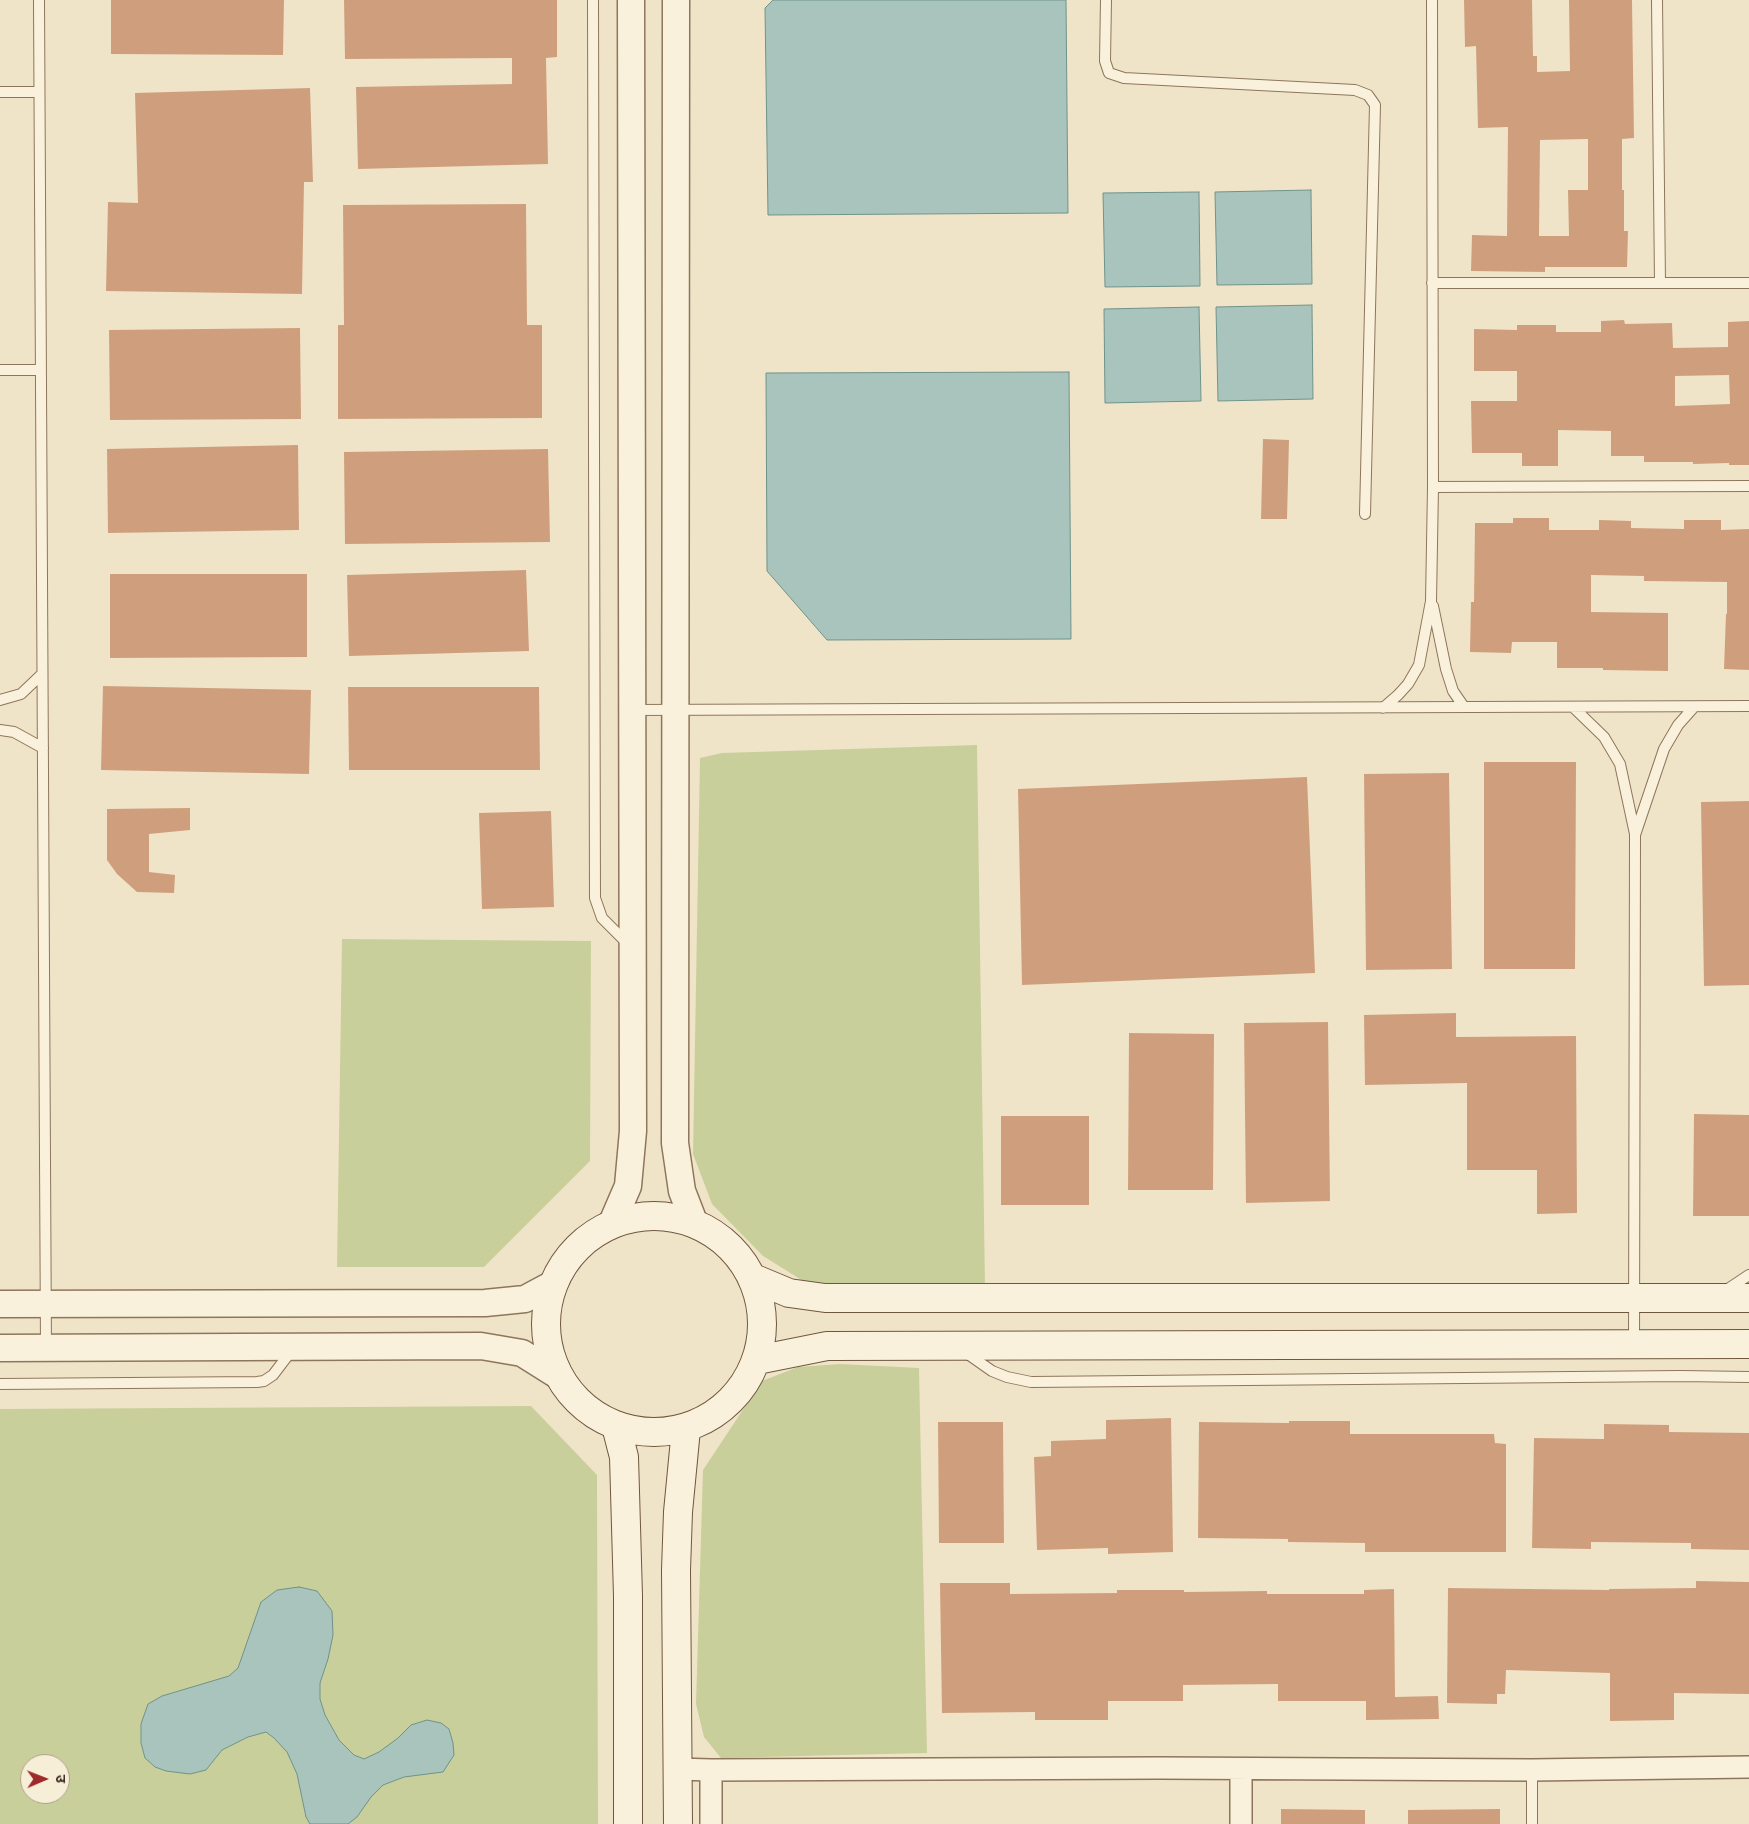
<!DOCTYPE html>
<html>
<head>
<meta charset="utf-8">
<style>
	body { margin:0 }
	#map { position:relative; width:1749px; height:1824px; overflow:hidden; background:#f0e4c8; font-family:Georgia,"Noto Sans Devanagari",serif }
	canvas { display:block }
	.north { position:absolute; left:20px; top:1754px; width:50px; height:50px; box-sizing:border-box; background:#f7eed8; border:1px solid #ada18e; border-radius:50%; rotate:89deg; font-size:14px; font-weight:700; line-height:20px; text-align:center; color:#3d2e20 }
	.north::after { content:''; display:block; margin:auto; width:18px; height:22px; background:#9e2a2b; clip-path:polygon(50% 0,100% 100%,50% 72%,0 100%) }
</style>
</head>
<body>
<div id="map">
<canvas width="1749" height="1824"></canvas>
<div class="north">उ</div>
</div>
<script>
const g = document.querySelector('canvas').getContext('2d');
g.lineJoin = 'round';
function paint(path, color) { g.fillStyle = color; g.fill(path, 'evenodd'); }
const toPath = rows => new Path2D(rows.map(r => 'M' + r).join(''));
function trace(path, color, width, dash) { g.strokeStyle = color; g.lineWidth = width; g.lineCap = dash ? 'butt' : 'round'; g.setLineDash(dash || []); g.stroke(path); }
paint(toPath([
	[977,745,985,1287,808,1284,763,1256,712,1204,693,1154,700,758,722,753],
	[342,939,591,941,590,1161,484,1267,337,1267],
	[840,1364,919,1368,927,1753,721,1758,704,1737,696,1704,703,1470,762,1381,798,1367],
	[531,1406,597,1475,598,1824,0,1824,0,1409],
	[30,1764,60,1764,60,1794,30,1794]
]), '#c9cf9b');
const water = toPath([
	[773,0,1066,0,1068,213,768,215,765,8,773,0],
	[1311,190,1312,284,1217,285,1215,192,1311,190],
	[1199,192,1200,286,1105,287,1103,193,1199,192],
	[1312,305,1313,399,1218,401,1216,307,1312,305],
	[1199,307,1201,401,1105,403,1104,309,1199,307],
	[1069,372,1071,639,827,640,767,571,766,373,1069,372],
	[299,1587,317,1591,332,1611,333,1635,328,1659,320,1683,320,1699,325,1715,339,1740,354,1755,364,1759,379,1752,398,1738,411,1725,427,1720,441,1723,449,1729,453,1743,454,1755,443,1772,404,1777,383,1785,371,1797,357,1817,348,1824,310,1824,306,1817,297,1774,287,1752,274,1738,266,1732,248,1737,222,1750,206,1770,190,1774,166,1771,155,1767,145,1758,141,1743,141,1724,148,1704,162,1696,229,1676,238,1668,261,1602,277,1590,299,1587]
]);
paint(water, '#a9c4bc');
trace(water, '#6f938a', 1);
paint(toPath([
	[111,0,284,0,283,55,111,54],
	[344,0,557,0,557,57,546,58,548,164,358,169,356,87,512,84,512,58,345,59],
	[1464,0,1532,0,1533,56,1537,56,1537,72,1570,71,1569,0,1632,0,1634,138,1622,139,1622,190,1624,190,1624,231,1628,231,1627,267,1545,267,1545,272,1471,271,1472,235,1507,236,1508,127,1478,128,1476,46,1465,47],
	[1588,139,1588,190,1568,190,1569,236,1539,236,1540,140],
	[310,88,313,182,304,182,302,294,106,291,108,202,138,203,135,93],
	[526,204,527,325,542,325,542,418,338,419,338,325,344,325,343,205],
	[1624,320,1625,324,1672,323,1673,348,1728,347,1728,322,1749,321,1749,465,1729,465,1729,463,1693,464,1693,462,1644,462,1644,456,1611,456,1611,431,1558,430,1558,466,1522,466,1522,453,1472,453,1471,401,1517,401,1517,371,1474,371,1474,329,1517,330,1517,325,1556,325,1556,332,1601,332,1601,321],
	[1729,375,1730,404,1675,406,1675,376],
	[300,328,301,419,110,420,109,330],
	[1263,439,1289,440,1287,519,1261,519],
	[298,445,299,530,108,533,107,449],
	[548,449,550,542,345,544,344,452],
	[1513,518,1549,518,1549,530,1599,530,1599,520,1631,521,1631,528,1684,529,1684,520,1721,520,1721,530,1749,529,1749,670,1724,669,1726,614,1727,614,1727,582,1644,581,1644,576,1591,575,1591,612,1668,613,1668,671,1603,670,1603,668,1557,668,1557,642,1512,642,1511,653,1470,652,1471,602,1474,602,1475,523,1513,523],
	[526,570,529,651,349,656,347,575],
	[110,574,307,574,307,657,110,658],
	[103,686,311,690,309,774,101,770],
	[348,687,539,687,540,770,349,770],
	[1484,762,1576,762,1575,969,1484,969],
	[1449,773,1452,969,1366,970,1364,774],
	[1307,777,1315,973,1022,985,1018,789],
	[1749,801,1749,985,1704,986,1701,802],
	[190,808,190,830,149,834,149,872,175,875,174,893,137,892,117,874,107,860,107,809],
	[551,811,554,907,482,909,479,813],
	[1456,1013,1456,1037,1576,1036,1577,1213,1537,1214,1537,1170,1467,1170,1467,1083,1365,1085,1364,1015],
	[1328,1022,1330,1201,1246,1203,1244,1023],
	[1129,1033,1214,1034,1213,1190,1128,1190],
	[1694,1114,1749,1115,1749,1216,1693,1216],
	[1001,1116,1089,1116,1089,1205,1001,1205],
	[1171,1418,1173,1552,1108,1554,1108,1548,1037,1550,1034,1457,1051,1456,1051,1441,1106,1439,1106,1420],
	[1289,1421,1350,1421,1350,1434,1494,1434,1495,1443,1506,1444,1506,1552,1365,1552,1365,1543,1288,1542,1288,1539,1198,1538,1199,1422,1289,1423],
	[938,1422,1003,1422,1004,1543,939,1543],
	[1604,1424,1669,1425,1669,1432,1749,1433,1749,1550,1691,1549,1691,1543,1591,1542,1591,1549,1532,1548,1534,1438,1604,1439],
	[1696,1581,1749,1582,1749,1694,1674,1693,1674,1720,1610,1721,1610,1673,1506,1670,1505,1694,1497,1694,1497,1704,1447,1703,1448,1588,1609,1590,1609,1589,1696,1588],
	[940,1583,1010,1583,1010,1594,1117,1593,1117,1590,1184,1590,1184,1592,1267,1591,1267,1594,1364,1594,1364,1590,1394,1589,1395,1697,1438,1696,1439,1719,1366,1720,1366,1701,1278,1701,1278,1684,1183,1685,1183,1701,1108,1701,1108,1720,1035,1720,1035,1712,942,1713],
	[1281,1809,1365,1810,1365,1824,1281,1824],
	[1500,1809,1500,1824,1408,1824,1408,1810]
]), '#cf9f7d');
const service = toPath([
	[39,0,46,1347],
	[593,0,595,898,602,918,629,945],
	[1106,0,1105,61,1109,73,1124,78,1355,90,1368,95,1375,105,1365,514],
	[1657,0,1660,283],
	[0,92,39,92],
	[1432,283,1749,283],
	[0,370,41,370],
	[1433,487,1749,486],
	[1433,606,1446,669,1453,691,1464,707],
	[0,700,21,694,42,674],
	[1573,707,1604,737,1620,764,1635,834],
	[1383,708,1398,695,1408,684,1419,665,1431,601,1433,487,1432,0],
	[633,710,1749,706],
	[0,730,14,732,43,748],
	[1725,1291,1749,1275],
	[1634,1344,1635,835,1664,749,1678,725,1694,707],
	[965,1352,992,1371,1007,1377,1031,1382,1681,1376,1749,1377],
	[0,1384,257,1382,264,1381,273,1375,292,1350],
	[1532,1770,1532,1824]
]);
const minor = toPath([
	[677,1769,711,1770,1159,1768,1532,1770,1749,1767],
	[1241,1769,1241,1824],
	[711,1770,711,1824]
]);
const tertiary = toPath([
	[676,0,675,1143,682,1191,694,1222],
	[612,1223,628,1186,633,1131,631,0],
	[0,1304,485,1303,525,1299,553,1284],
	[0,1348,481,1346,522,1353,557,1375]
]);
const secondary = toPath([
	'546 1324a108 108 0 1 1 216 0a108 108 0 1 1-216 0Z',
	[753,1278,789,1293,825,1298,1749,1298],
	[757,1360,827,1346,1749,1344],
	[616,1426,624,1457,628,1596,628,1824],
	[678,1824,676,1570,678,1512,686,1429]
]);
trace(service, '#8d765c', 12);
trace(minor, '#8d765c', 24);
trace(tertiary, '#8d765c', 29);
trace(secondary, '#6f573f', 30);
trace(service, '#faf1dc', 10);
trace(minor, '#faf1dc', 21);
trace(tertiary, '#faf1dc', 26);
trace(secondary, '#faf1dc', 28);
</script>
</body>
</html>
